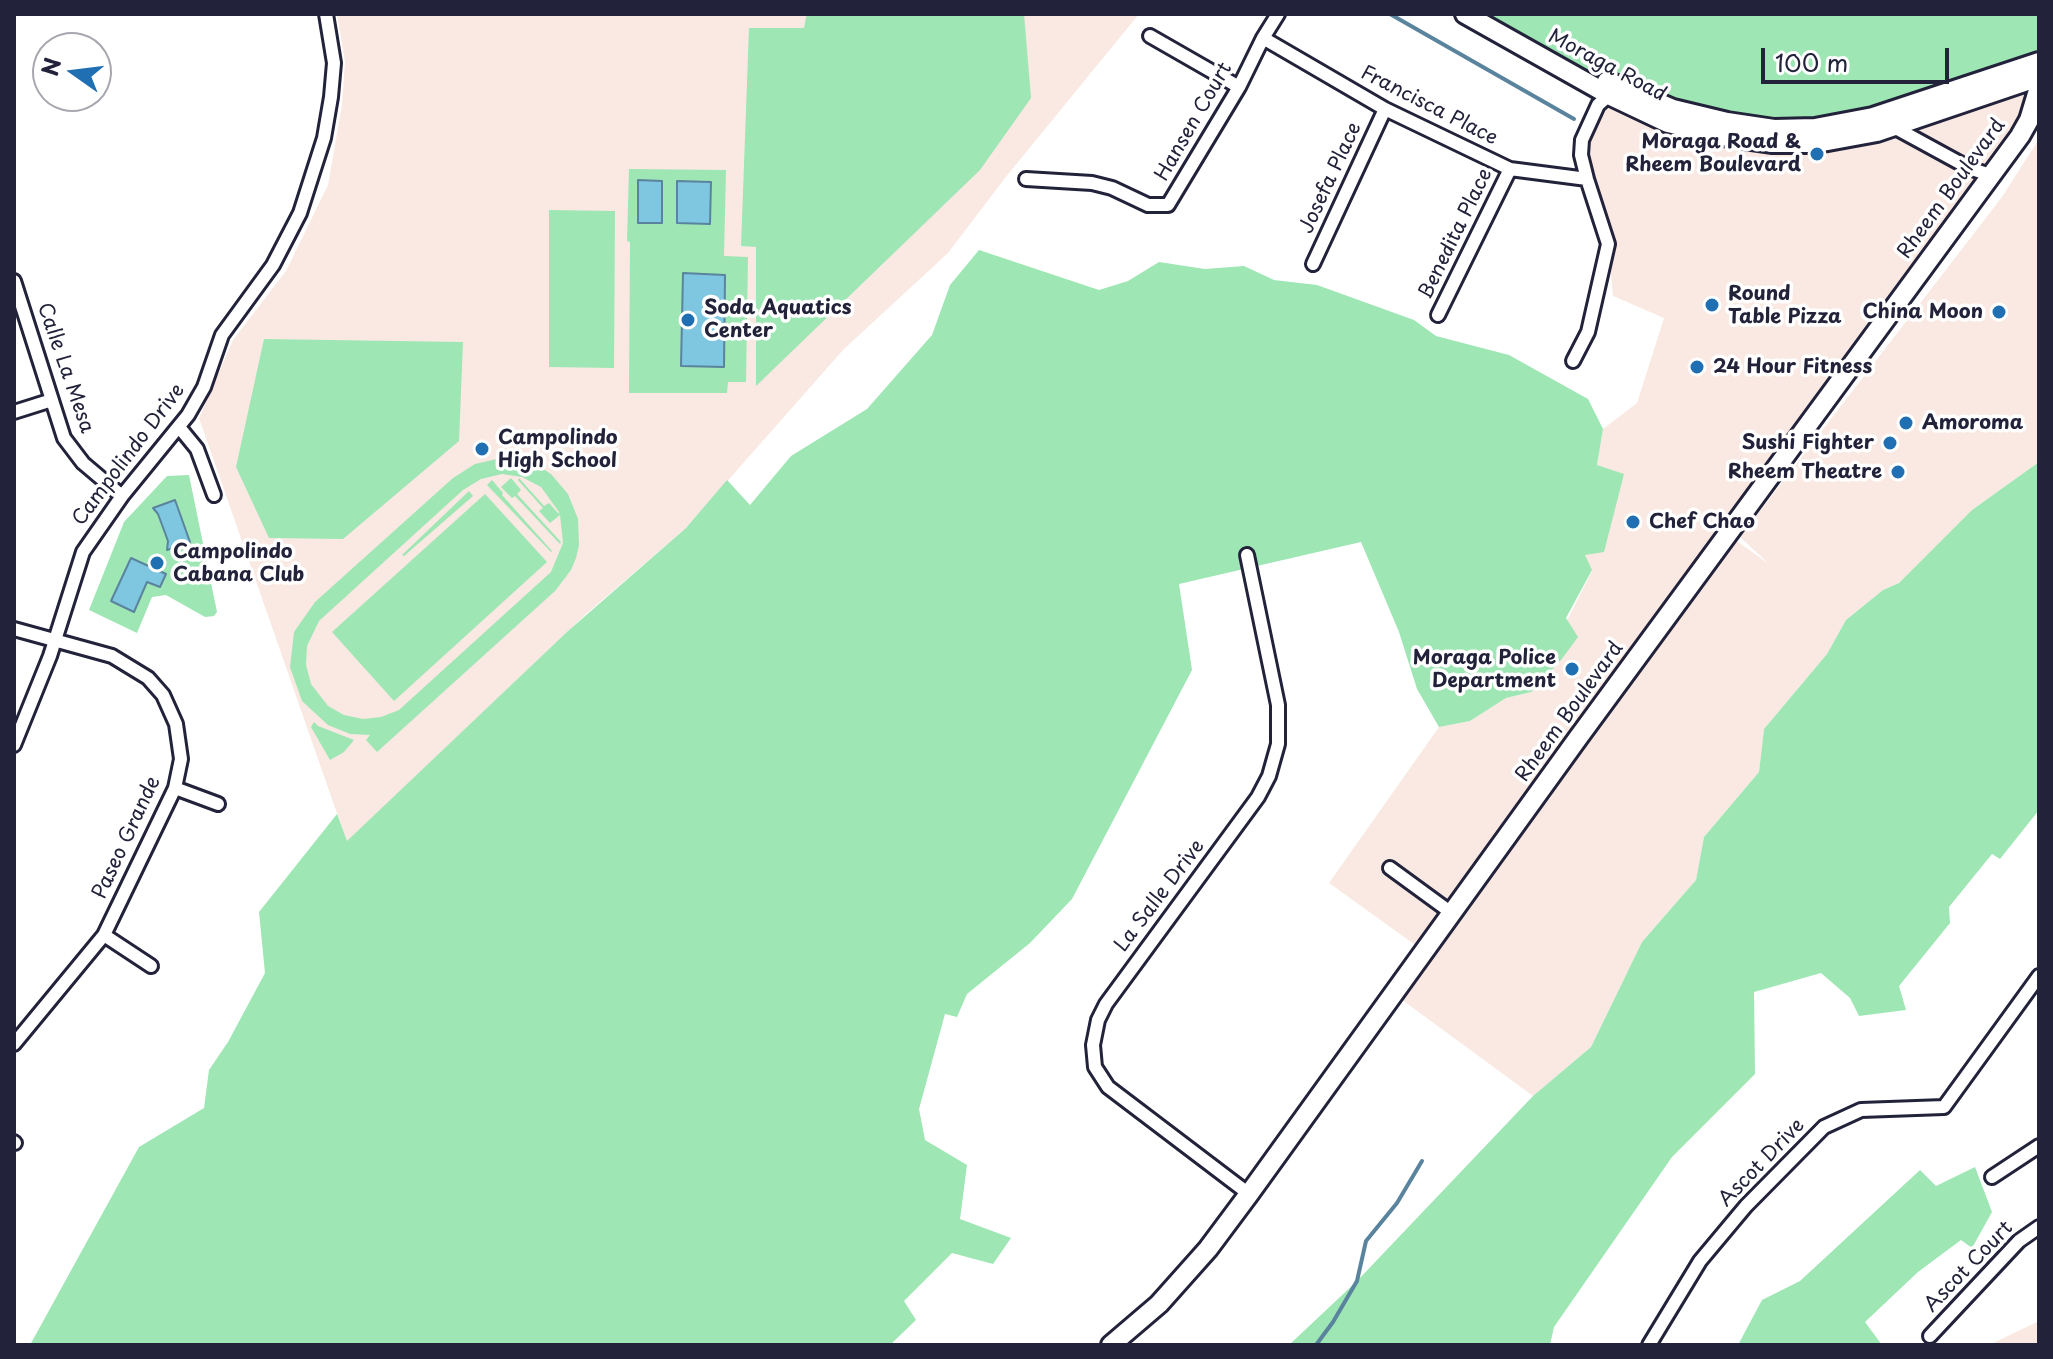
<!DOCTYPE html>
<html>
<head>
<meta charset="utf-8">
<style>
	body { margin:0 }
	#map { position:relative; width:2053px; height:1359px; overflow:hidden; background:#fff; font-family:"Playpen Sans",sans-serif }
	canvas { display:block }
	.frame { position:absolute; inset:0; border:16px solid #22223b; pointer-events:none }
	.north { position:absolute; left:32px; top:32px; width:80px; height:80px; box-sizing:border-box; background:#fff; border:2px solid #a7a7b1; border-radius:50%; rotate:284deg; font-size:22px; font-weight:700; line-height:32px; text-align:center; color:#22223b }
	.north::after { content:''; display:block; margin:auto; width:28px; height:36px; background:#1f6fb2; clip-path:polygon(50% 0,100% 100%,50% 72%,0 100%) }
	.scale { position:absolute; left:1761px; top:48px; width:188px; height:36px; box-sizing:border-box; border:4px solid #22223b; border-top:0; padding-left:10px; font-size:24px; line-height:28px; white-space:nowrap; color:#22223b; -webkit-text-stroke:6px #fff; paint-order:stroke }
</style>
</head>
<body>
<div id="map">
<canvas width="2053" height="1359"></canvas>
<div class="frame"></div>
<div class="north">N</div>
<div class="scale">100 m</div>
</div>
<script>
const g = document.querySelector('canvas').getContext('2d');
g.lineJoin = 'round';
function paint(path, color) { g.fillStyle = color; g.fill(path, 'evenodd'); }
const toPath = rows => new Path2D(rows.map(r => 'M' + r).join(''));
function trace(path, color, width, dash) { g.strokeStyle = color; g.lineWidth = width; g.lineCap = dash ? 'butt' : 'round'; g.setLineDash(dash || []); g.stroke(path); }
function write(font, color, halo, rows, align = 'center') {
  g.font = font + ' "Playpen Sans",sans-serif'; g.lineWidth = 7; g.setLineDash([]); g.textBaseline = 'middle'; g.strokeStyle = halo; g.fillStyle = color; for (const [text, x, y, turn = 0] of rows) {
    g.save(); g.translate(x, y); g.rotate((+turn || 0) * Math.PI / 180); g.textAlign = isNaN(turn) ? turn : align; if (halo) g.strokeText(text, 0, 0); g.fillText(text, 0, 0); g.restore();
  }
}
paint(toPath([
	[337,14,1139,14,1005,178,948,253,843,350,686,528,586,614,347,842,199,418,233,340,286,271,328,185,342,105,345,62],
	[2039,62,2029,120,1727,534,1769,564,1740,537,2002,197,2039,139,2039,462,1972,510,1899,583,1883,590,1846,620,1827,654,1764,729,1759,772,1704,837,1696,880,1642,942,1591,1047,1533,1096,1394,994,1425,952,1329,883,1439,727,1470,721,1506,698,1531,692,1592,571,1584,555,1624,475,1597,465,1603,429,1637,403,1664,318,1613,296,1608,244,1581,155,1598,105],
	[2039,1321,2039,1345,1989,1345]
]), '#f9e9e2');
paint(toPath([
	[809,14,1024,14,1031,98,980,170,756,386,756,247,741,246,749,28,804,28,806,17],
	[1465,14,2039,14,2039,62,1815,128,1673,109,1526,48],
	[629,169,726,170,724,256,748,257,746,382,728,382,727,393,629,393,630,242,627,241],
	[549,210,615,211,614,368,549,367],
	[979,250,1099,290,1128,281,1159,262,1205,269,1244,266,1274,280,1317,285,1414,320,1436,336,1509,355,1588,399,1603,429,1597,465,1624,474,1604,552,1585,555,1592,570,1566,618,1578,637,1561,660,1531,692,1506,698,1470,721,1439,727,1417,689,1399,632,1361,542,1179,584,1192,670,1072,899,1030,943,967,994,957,1017,945,1014,919,1109,925,1140,967,1165,960,1219,1011,1238,993,1264,952,1253,904,1301,916,1320,890,1345,30,1345,139,1147,204,1108,209,1070,228,1042,265,973,259,912,337,814,347,841,568,631,686,528,727,480,750,505,791,456,867,409,932,335,950,285],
	[264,339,463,342,459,441,343,539,269,538,236,467],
	[501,458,514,459,540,467,551,474,568,494,578,519,579,545,576,558,571,570,555,591,377,752,366,740,370,735,350,734,328,725,302,701,290,667,294,632,315,602,453,478,475,464],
	[502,474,522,477,541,487,559,512,559,514,549,503,544,506,519,478,518,480,543,508,539,511,550,523,560,515,563,543,551,572,399,710,381,717,363,719,344,715,328,706,311,684,306,665,307,646,319,621,463,490,481,479],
	[2039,462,2039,810,2000,859,1992,854,1949,907,1950,923,1899,986,1906,1010,1859,1016,1850,998,1821,973,1754,992,1755,1074,1672,1157,1554,1327,1550,1345,1289,1345,1357,1281,1533,1096,1591,1047,1642,942,1696,880,1704,837,1759,772,1764,729,1827,654,1846,620,1883,590,1899,583,1972,510],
	[189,475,217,612,214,616,205,617,166,595,152,597,137,633,89,610,124,522,167,476],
	[511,478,521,490,517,494,561,542,560,544,515,496,512,498,501,487],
	[492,480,503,493,502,495,552,551,551,552,487,485],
	[469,491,473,496,404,556,402,555],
	[485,494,547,562,394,701,332,632],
	[314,722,318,726,354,740,344,752,330,760,311,727],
	[1975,1167,1992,1212,1972,1248,1961,1240,1918,1272,1865,1322,1882,1345,1738,1345,1762,1300,1800,1281,1920,1170,1936,1186]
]), '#9ee6b4');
const water = toPath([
	[638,180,662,181,662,223,638,223,638,180],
	[677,181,711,182,710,224,677,223,677,181],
	[683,273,725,275,724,367,681,366,683,273],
	[175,500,190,542,167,550,168,541,158,514,153,508,175,500],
	[131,558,166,574,160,587,147,582,134,612,111,601,131,558]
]);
paint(water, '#7fc6e0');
trace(water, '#5a849e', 2);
trace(toPath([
	[1390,14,1574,119],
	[1316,1345,1333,1322,1357,1281,1366,1241,1397,1203,1422,1161]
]), '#5a849e', 4);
const street = toPath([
	[1150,36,1239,87],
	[1263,38,1385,109,1510,169,1587,179],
	[1892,126,1969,168,1990,175],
	[1026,179,1092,183,1112,188,1148,205,1168,205,1239,87,1263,38,1278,14],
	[1313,264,1385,109],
	[14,281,64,438,83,463,122,496],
	[1438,315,1510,169],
	[1573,361,1588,332,1608,244,1587,179,1581,155,1582,140,1598,105,1609,95],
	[14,412,52,400],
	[179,427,197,449,214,495],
	[1247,555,1278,705,1278,744,1269,776,1258,797,1106,1004,1098,1020,1093,1045,1095,1067,1108,1087,1249,1194],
	[14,629,112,656,148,678,163,695,176,724,181,759,175,788,104,935,14,1044],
	[14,745,50,656,83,552,122,496,188,415,204,387,222,335,273,265,300,213,324,138,331,97,334,63,326,14],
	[175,788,218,804],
	[1390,868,1453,914],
	[104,935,151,966],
	[14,1142,15,1143],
	[1992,1177,2039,1146],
	[1930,1336,2019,1241,2039,1227],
	[1649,1345,1700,1261,1746,1206,1824,1127,1861,1110,1944,1107,2039,976]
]);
const secondary = toPath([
	[1465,14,1609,95,1668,123,1724,136,1773,143,1817,143,1877,132,2039,77],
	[1607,81,1673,109,1727,122,1774,129,1815,128,1873,117,2039,62],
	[1111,1345,1159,1304,1208,1249,1249,1194,1578,738,2020,136,2029,120,2039,87]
]);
trace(street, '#22223b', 18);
trace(secondary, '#22223b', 24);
trace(street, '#fff', 12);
trace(secondary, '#fff', 18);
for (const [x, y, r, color] of [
	[1817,154,8,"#1f6fb2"],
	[1712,305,8,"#1f6fb2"],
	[1999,312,8,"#1f6fb2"],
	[688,320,8,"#1f6fb2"],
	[1697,367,8,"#1f6fb2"],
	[1906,423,8,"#1f6fb2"],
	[1890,443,8,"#1f6fb2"],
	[482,449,8,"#1f6fb2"],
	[1898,472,8,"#1f6fb2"],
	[1633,522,8,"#1f6fb2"],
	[157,563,8,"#1f6fb2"],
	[1572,669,8,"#1f6fb2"]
]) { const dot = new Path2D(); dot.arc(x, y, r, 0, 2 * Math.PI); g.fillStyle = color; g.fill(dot); trace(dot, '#fff', 3); }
write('20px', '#22223b', '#fff', [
	["Moraga Road",1607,66,28],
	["Francisca Place",1429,106,27],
	["Hansen Court",1194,122,-60],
	["Josefa Place",1331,178,-65],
	["Rheem Boulevard",1952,189,-54],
	["Benedita Place",1456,234,-64],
	["Calle La Mesa",65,368,71],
	["Campolindo Drive",129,455,-53],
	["Rheem Boulevard",1570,712,-54],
	["Paseo Grande",127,838,-65],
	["La Salle Drive",1160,896,-53],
	["Ascot Drive",1762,1163,-46],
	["Ascot Court",1969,1267,-46]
]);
write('bold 20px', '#22223b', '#fff', [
	["Moraga Road &",1801,142,"right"],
	["Rheem Boulevard",1801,165,"right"],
	["Round",1728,294],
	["Table Pizza",1728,317],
	["Soda Aquatics",704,308],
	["Center",704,331],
	["China Moon",1983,312,"right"],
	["24 Hour Fitness",1713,367],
	["Amoroma",1922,423],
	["Campolindo",498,438],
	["High School",498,461],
	["Sushi Fighter",1874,443,"right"],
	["Rheem Theatre",1882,472,"right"],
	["Chef Chao",1649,522],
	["Campolindo",173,552],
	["Cabana Club",173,575],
	["Moraga Police",1556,658,"right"],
	["Department",1556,681,"right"]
], 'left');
</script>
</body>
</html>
